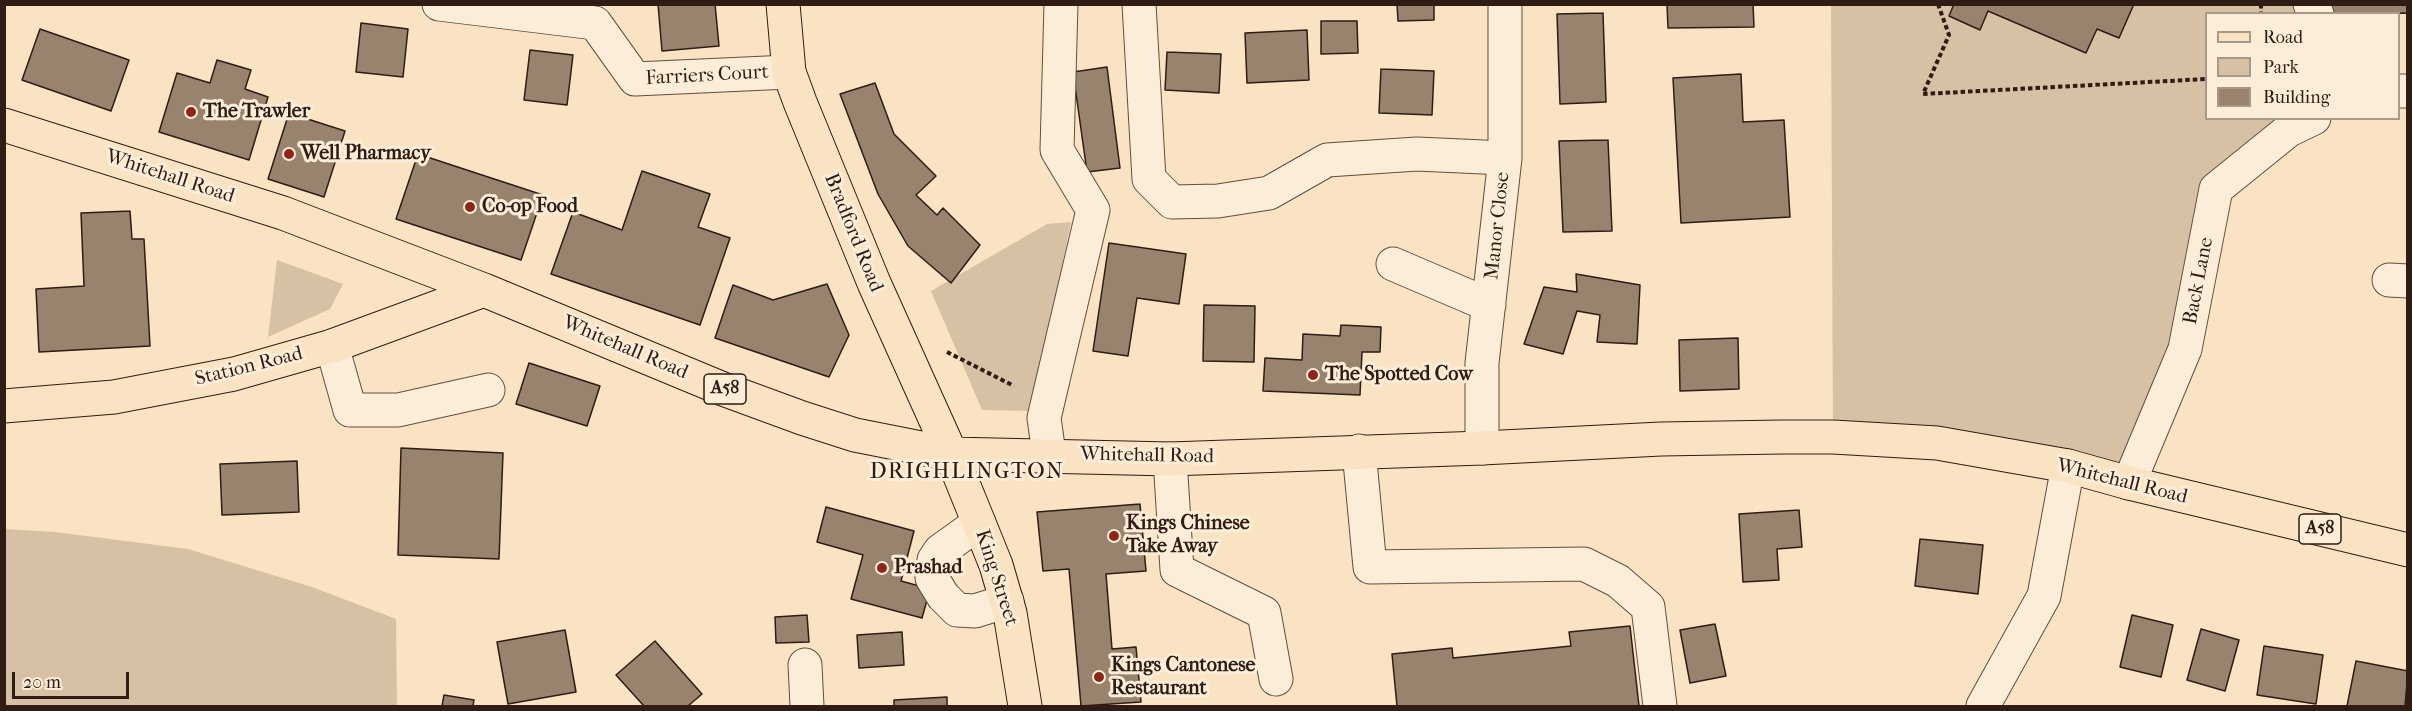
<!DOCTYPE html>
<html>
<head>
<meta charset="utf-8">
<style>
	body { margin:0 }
	#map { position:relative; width:2412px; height:711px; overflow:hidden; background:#f9e3c2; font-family:"IM FELL French Canon",serif }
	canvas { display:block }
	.frame { position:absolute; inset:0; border:6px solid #2e1c15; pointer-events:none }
	.legend { position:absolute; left:2205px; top:12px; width:195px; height:108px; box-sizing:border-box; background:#fbedd7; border:2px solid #a99989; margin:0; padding:8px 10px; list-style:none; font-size:18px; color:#2e1c15 }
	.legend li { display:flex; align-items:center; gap:12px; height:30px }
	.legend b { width:30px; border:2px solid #a99989 }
	.scale { position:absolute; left:12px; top:672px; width:117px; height:27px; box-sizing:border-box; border:3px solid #2e1c15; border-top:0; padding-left:8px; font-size:18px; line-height:21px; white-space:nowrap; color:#2e1c15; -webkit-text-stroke:4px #fbedd7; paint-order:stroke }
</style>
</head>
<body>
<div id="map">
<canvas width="2412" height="711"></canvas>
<div class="frame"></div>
<ul class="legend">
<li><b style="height:8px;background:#f9e3c2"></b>Road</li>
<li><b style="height:16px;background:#d6c1a5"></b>Park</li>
<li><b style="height:16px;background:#98836f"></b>Building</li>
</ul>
<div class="scale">20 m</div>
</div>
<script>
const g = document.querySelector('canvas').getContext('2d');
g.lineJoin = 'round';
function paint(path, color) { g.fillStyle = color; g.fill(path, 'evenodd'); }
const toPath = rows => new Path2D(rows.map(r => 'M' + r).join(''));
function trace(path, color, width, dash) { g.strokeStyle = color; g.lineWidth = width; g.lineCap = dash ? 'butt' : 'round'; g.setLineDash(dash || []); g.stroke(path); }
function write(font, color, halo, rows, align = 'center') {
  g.font = font + ' "IM FELL French Canon",serif'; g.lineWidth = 6; g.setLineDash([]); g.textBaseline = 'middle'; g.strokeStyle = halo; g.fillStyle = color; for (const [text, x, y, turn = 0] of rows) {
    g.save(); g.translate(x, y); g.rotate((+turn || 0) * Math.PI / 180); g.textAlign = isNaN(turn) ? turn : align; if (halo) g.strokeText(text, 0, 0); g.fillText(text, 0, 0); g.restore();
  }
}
paint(toPath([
	[2310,4,2317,13,2206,14,2206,118,2314,119,2216,189,2129,483,1833,437,1831,5],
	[1071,222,1032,411,982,410,931,291,1047,224],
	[277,260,343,284,330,309,268,337],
	[4,529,55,532,188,549,312,587,396,619,397,706,5,706]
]), '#d6c1a5');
const building = toPath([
	[658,4,715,4,719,46,662,51,658,4],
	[1397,4,1434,4,1434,20,1398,21,1397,4],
	[1667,4,1753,4,1754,27,1668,28,1667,4],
	[1954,4,2134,4,2119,38,2097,29,2086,53,1988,11,1980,30,1949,16,1954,4],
	[2329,4,2408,4,2408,22,2407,13,2330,14,2329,4],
	[1603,13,1606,102,1560,104,1557,14,1603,13],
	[1321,21,1357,21,1358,53,1321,54,1321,21],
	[361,23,408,29,403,77,356,72,361,23],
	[40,29,129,60,111,111,22,80,40,29],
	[1307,30,1309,80,1247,83,1245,33,1307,30],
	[530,50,573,55,567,105,524,100,530,50],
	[1167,52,1221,54,1219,93,1165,90,1167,52],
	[217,60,251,70,245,89,268,97,249,160,159,132,177,73,210,83,217,60],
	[1107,67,1120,168,1087,172,1073,72,1107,67],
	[1381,69,1434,71,1432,115,1379,113,1381,69],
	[1741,74,1743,122,1784,120,1790,217,1681,223,1673,78,1741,74],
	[875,83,894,134,936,176,916,195,937,215,943,208,980,245,951,283,908,246,878,194,840,94,875,83],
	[289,113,345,131,324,197,268,179,289,113],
	[1608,140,1612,231,1563,232,1559,141,1608,140],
	[418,154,543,195,521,260,396,219,418,154],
	[642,171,710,194,698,227,730,238,700,325,551,274,573,212,622,230,642,171],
	[130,211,132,239,144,239,150,346,39,352,36,289,84,286,81,213,130,211],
	[1109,243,1186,254,1179,304,1137,298,1128,356,1093,351,1109,243],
	[1576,274,1640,285,1637,344,1597,342,1600,315,1577,311,1563,354,1524,344,1544,287,1577,292,1576,274],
	[827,284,849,335,829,377,715,338,733,285,773,300,827,284],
	[1204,305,1255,306,1254,362,1203,361,1204,305],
	[1341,325,1381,327,1380,352,1362,352,1360,395,1263,391,1265,358,1302,360,1303,334,1340,336,1341,325],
	[1738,338,1739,389,1680,391,1679,340,1738,338],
	[529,363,600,386,587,426,516,404,529,363],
	[401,448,503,453,499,559,398,555,401,448],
	[297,461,299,512,222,515,220,464,297,461],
	[1140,504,1146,571,1106,574,1112,649,1136,647,1141,702,1081,706,1069,569,1043,571,1037,512,1140,504],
	[826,507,914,531,901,581,930,589,922,618,851,599,863,555,817,542,826,507],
	[1799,510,1802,547,1777,549,1779,580,1743,582,1739,514,1799,510],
	[1920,539,1983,545,1978,594,1915,586,1920,539],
	[807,615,809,642,776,643,775,617,807,615],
	[2132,615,2173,625,2161,677,2120,667,2132,615],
	[1715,624,1726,676,1690,683,1680,630,1715,624],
	[1630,626,1639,706,1397,706,1392,654,1452,648,1453,658,1571,646,1569,632,1630,626],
	[2201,629,2239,640,2225,691,2187,680,2201,629],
	[565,630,576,692,508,704,497,642,565,630],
	[902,632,904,665,859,668,857,635,902,632],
	[655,641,702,694,688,706,644,706,616,675,655,641],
	[2264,646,2323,655,2316,704,2257,695,2264,646],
	[2356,661,2408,671,2405,706,2347,706,2356,661],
	[444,695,474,700,473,706,442,706,444,695],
	[947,697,947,706,894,706,894,700,947,697]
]);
paint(building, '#98836f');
trace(building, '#2e1c15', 1.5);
const minor = toPath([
	[439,4,595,23,635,79,789,72],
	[1139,4,1149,179,1172,202,1218,201,1269,193,1327,160,1417,154,1505,158],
	[2310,4,2317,14],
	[2398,91,2408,91],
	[1393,264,1489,305],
	[2389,280,2408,281],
	[332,346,350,410,398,410,488,390],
	[1482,448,1482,363,1505,158,1505,4],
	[1359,451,1370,567,1584,564,1618,581,1648,607,1660,706],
	[1049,454,1044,418,1093,210,1057,150,1061,4],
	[1170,459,1177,570,1264,613,1276,679],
	[2129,483,2185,349,2216,189,2289,130,2314,118],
	[979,523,940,551,934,560,932,578,943,596,957,610,975,611,1007,601],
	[805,665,807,706],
	[1983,706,2044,596,2068,466]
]);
const major = toPath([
	[783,4,789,72,800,102,874,283,951,454,996,565,1010,613,1025,706],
	[4,125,283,213,484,290,723,389,802,418,855,435,951,454,1170,459,1482,448,1661,439,1782,437,1833,437,1937,443,2068,466,2129,483,2408,550],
	[4,406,114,397,234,374,332,346,484,290]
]);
trace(minor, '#614e40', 35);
trace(major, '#2e1c15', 35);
trace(toPath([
	[1938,4,1949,35,1923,94,2206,79],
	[2261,4,2261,14],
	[947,352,1014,386]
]), '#2e1c15', 4, [4.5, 3]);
trace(minor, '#fbedd7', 33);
trace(major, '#f9e3c2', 33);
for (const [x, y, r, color] of [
	[191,112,6,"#8f2418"],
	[289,154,6,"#8f2418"],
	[470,207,6,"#8f2418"],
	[1313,375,6,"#8f2418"],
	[1114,536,6,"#8f2418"],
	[882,568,6,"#8f2418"],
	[1099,677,6,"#8f2418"]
]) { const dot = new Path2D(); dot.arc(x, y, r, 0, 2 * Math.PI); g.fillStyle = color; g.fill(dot); trace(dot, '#fbedd7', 2); }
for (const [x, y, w] of [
	[725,389,42],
	[2320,529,42]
]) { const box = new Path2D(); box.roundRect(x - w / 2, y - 15, w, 30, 4.5); g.fillStyle = '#fbedd7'; g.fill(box); trace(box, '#2e1c15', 1.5); }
write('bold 18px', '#2e1c15', null, [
	["A58",725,389],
	["A58",2320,529]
]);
write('20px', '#2e1c15', '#fbedd7', [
	["Farriers Court",707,76,-3],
	["Whitehall Road",170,177,18],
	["Manor Close",1498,226,-84],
	["Bradford Road",853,233,68],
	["Back Lane",2199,281,-79],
	["Whitehall Road",625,348,23],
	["Station Road",249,367,-14],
	["Whitehall Road",1147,456,1],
	["Whitehall Road",2122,482,14],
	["King Street",996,578,72]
]);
write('bold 20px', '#2e1c15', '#fbedd7', [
	["The Trawler",203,112],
	["Well Pharmacy",301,154],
	["Co-op Food",482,207],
	["The Spotted Cow",1325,375],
	["Kings Chinese",1126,524],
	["Take Away",1126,547],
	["Prashad",894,568],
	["Kings Cantonese",1111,666],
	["Restaurant",1111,689]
], 'left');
g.letterSpacing = '1.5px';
write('22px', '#2e1c15', '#fbedd7', [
	["DRIGHLINGTON",967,473]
]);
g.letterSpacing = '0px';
</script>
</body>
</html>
